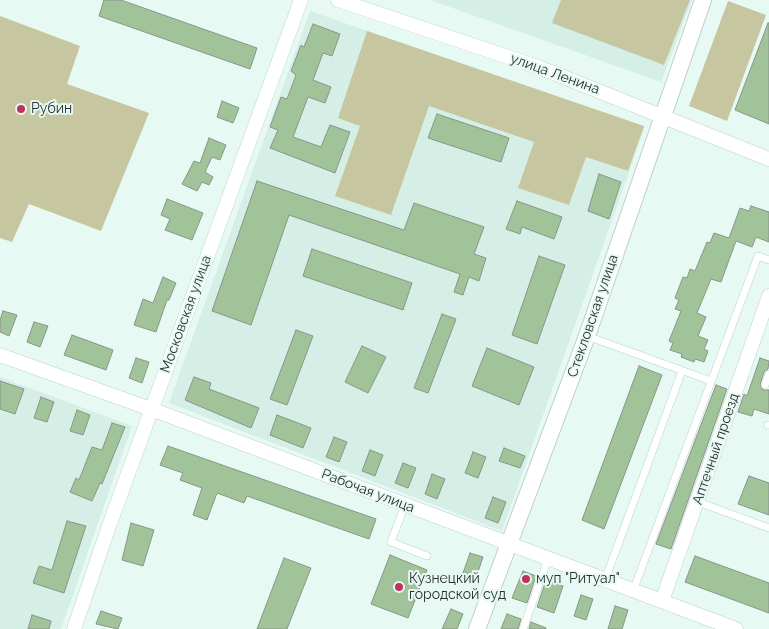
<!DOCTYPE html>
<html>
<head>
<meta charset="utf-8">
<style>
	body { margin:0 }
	canvas { display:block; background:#e7f9f3 }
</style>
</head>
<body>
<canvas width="769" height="629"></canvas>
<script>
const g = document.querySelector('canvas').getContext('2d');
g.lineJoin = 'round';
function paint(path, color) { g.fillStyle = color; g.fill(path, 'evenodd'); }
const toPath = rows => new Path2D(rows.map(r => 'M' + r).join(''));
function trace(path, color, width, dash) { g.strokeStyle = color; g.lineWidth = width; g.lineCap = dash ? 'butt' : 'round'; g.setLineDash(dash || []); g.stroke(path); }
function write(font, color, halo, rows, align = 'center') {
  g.font = font + ' Raleway,sans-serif'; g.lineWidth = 4; g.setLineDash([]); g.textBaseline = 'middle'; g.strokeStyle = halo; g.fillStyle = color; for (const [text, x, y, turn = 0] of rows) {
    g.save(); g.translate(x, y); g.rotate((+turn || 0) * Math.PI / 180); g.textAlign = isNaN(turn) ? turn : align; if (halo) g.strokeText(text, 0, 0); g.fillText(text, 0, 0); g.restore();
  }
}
paint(toPath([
	[430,0,692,0,661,82],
	[310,11,645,127,502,531,169,403],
	[0,377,132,426,61,629,0,629]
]), '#d5efe6');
paint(toPath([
	[561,0,690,0,664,65,552,23],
	[728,1,766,15,727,121,689,106],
	[0,16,80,46,67,84,149,113,101,231,29,204,12,242,0,238],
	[367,31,644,126,628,171,586,157,569,205,518,188,534,142,429,106,391,215,335,196,360,126,338,118]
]), '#c6c6a1');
const building = toPath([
	[104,0,121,0,257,48,250,69,99,16,104,0],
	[768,23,769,23,769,124,735,110,768,23],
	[313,24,340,34,332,56,323,53,313,80,331,87,325,103,308,97,293,137,321,147,330,125,350,132,335,173,270,148,278,130,270,127,281,97,287,99,296,75,291,71,301,45,304,47,313,24],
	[222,101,239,108,233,123,217,117,222,101],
	[437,114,509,138,501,162,428,138,437,114],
	[209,138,226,145,220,160,212,157,205,172,213,177,209,185,202,182,197,191,182,184,194,161,200,163,209,138],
	[599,174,621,182,609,219,588,211,599,174],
	[257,181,404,230,414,203,484,227,474,254,486,258,479,281,469,277,463,295,454,292,460,274,289,215,251,325,212,311,257,181],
	[167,199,203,213,192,240,165,230,170,219,161,215,167,199],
	[517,201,562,217,554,239,522,227,520,234,506,229,517,201],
	[751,206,769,212,769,242,756,237,752,247,736,241,721,282,711,279,697,313,706,317,698,336,708,340,704,349,708,351,704,362,695,359,694,362,681,357,682,354,670,350,673,343,669,341,681,311,675,309,679,300,675,298,683,277,687,278,690,269,695,271,707,242,710,243,714,233,729,238,740,208,749,211,751,206],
	[312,249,412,283,403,310,303,276,312,249],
	[539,256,565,265,537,344,512,335,539,256],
	[163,277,176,283,169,300,167,300,156,332,134,325,143,299,153,303,163,277],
	[3,311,17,315,9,336,0,332,0,320,3,311],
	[442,314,456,319,428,393,414,388,442,314],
	[34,322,48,326,40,347,27,342,34,322],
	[296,330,313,336,287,405,270,399,296,330],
	[72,335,113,350,106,370,64,355,72,335],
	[362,346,386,357,368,393,345,382,362,346],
	[487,348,534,367,519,405,472,386,487,348],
	[136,358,149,362,142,383,129,378,136,358],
	[760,358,769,361,768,369,764,372,760,385,763,390,769,390,769,414,754,409,752,416,738,412,744,394,747,396,760,358],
	[639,366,662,375,604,529,582,520,639,366],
	[194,377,211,383,209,389,259,408,251,428,185,400,194,377],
	[0,381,24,389,15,414,0,409,0,381],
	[716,385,727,389,671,549,656,544,716,385],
	[41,397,54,402,47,422,34,418,41,397],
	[77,410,90,415,83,435,70,431,77,410],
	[277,415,311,428,303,448,270,435,277,415],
	[112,423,125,427,102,484,100,483,92,501,70,492,76,478,79,480,92,447,102,450,112,423],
	[334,437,347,442,339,462,326,457,334,437],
	[168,446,376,519,369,539,247,496,244,503,217,493,207,520,193,515,202,488,180,480,183,473,160,465,168,446],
	[504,448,525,456,520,468,499,461,504,448],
	[370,450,383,455,375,476,362,471,370,450],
	[473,452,486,457,478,478,465,473,473,452],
	[403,463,416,468,408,488,395,483,403,463],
	[432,474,445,479,437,499,425,494,432,474],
	[749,476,769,483,769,515,738,504,749,476],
	[493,497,506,502,498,523,485,518,493,497],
	[67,521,86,526,64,593,33,583,39,566,52,570,67,521],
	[131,523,154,530,143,566,122,560,131,523],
	[470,553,483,557,476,578,463,573,470,553],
	[390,555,427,570,408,618,371,604,390,555],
	[695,556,769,583,769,613,685,582,695,556],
	[284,558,311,568,287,629,257,629,284,558],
	[523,571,536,576,527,603,512,598,523,571],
	[546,580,563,586,554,613,537,607,546,580],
	[581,595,593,599,586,620,574,616,581,595],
	[615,606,628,610,622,629,608,629,615,606],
	[451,609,463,614,457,629,442,629,451,609],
	[101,611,122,618,118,629,96,624,101,611],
	[507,614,521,619,518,629,501,629,507,614],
	[32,615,51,621,49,629,28,629,32,615],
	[531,622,546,628,546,629,529,629,531,622]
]);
paint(building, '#a0c399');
trace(building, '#8b9589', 1);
const service = toPath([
	[587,336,711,381],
	[765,385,769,374],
	[768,425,769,425],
	[698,502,769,528],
	[405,505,391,542,427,556],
	[605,580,682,371],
	[633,591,758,256,769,260],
	[523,629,548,559]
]);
const minor = toPath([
	[338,0,538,67,769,159],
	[0,355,151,409,736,629],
	[662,601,769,296],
	[74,629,109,526,301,0]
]);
const tertiary = toPath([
	[477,629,587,336,703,0]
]);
trace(service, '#c0d2cb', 8);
trace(minor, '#c0d2cb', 15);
trace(tertiary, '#c0d2cb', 18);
trace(service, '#fff', 7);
trace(minor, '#fff', 14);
trace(tertiary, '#fff', 16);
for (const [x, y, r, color] of [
	[21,109,5,"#c0315b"],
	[526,579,5,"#c0315b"],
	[399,587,5,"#c0315b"]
]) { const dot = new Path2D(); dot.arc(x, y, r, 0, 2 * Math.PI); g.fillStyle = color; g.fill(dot); trace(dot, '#e7f9f3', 2); }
write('14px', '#2a312e', '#e7f9f3', [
	["улица Ленина",555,74,20],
	["Московская улица",186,314,-70],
	["Стекловская улица",593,316,-71],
	["Аптечный проезд",716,449,-71],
	["Рабочая улица",368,491,21]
]);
write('14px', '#2a312e', '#e7f9f3', [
	["Рубин",31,109],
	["Кузнецкий",409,579],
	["городской суд",409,595],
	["муп \"Ритуал\"",536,579]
], 'left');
</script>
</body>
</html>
